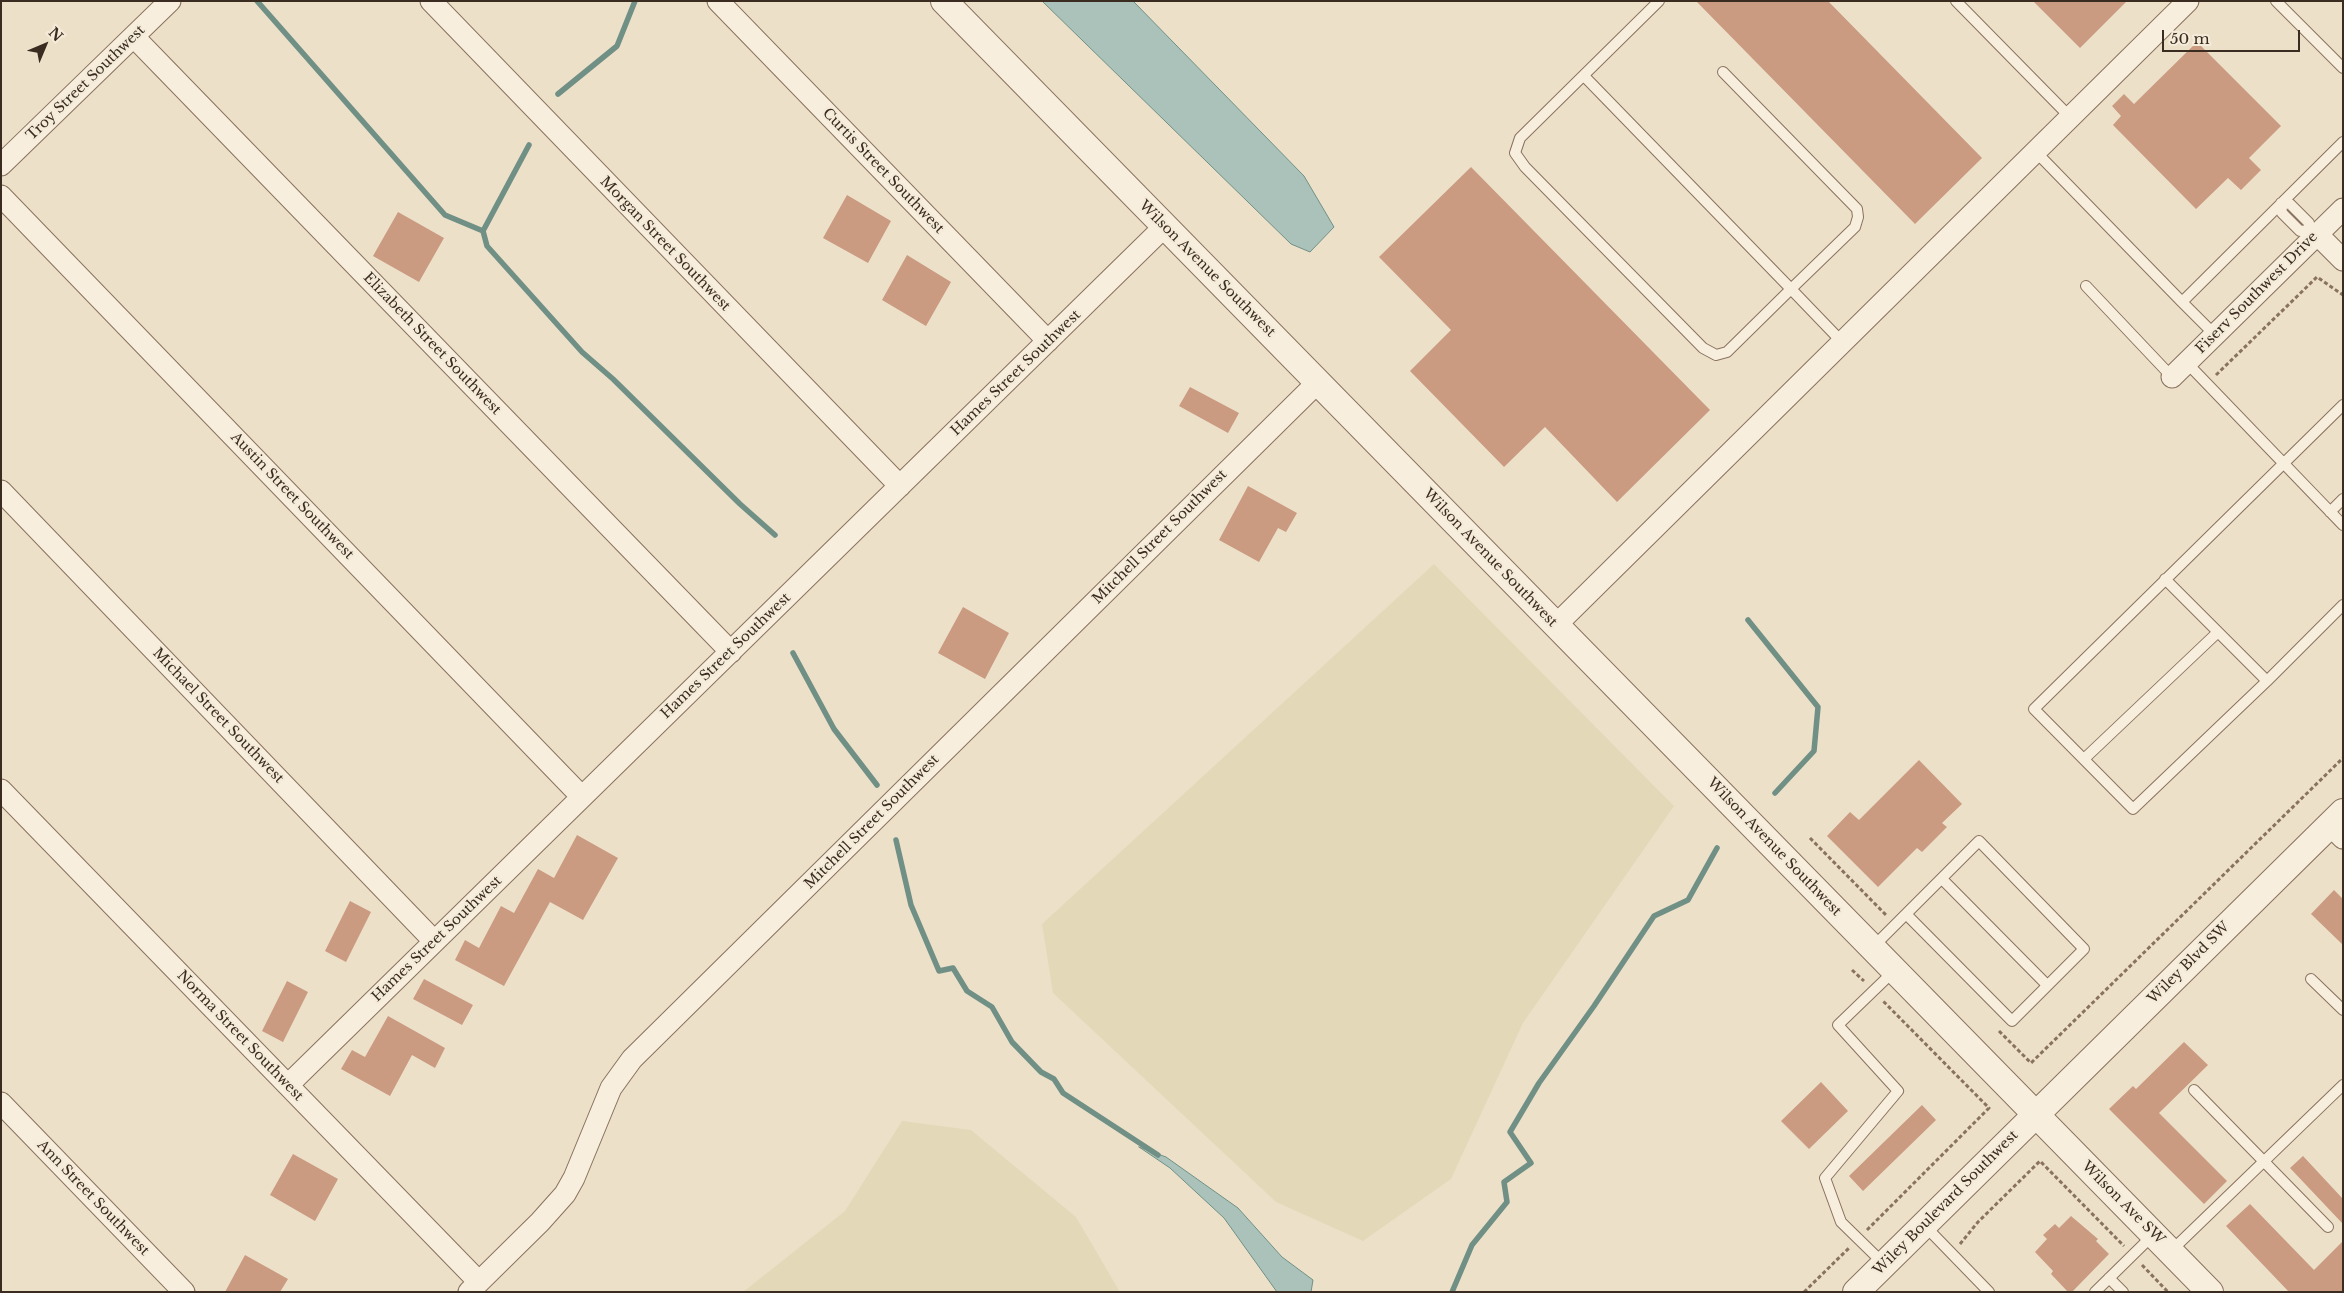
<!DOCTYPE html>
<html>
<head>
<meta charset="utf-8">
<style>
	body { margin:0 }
	#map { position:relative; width:2344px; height:1293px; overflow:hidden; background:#ede0c9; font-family:"Libre Baskerville",serif }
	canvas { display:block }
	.frame { position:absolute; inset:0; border:2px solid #3a2c21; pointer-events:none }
	.north { position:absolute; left:20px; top:20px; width:50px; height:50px; -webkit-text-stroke:4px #f5ebd9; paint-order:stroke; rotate:45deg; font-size:14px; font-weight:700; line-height:20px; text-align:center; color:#3a2c21 }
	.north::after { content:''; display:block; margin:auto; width:18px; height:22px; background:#3a2c21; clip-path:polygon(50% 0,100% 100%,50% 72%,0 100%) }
	.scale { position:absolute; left:2162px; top:30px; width:138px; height:22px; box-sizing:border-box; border:2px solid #3a2c21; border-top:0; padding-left:6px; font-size:15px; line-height:18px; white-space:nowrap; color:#3a2c21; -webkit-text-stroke:4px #f5ebd9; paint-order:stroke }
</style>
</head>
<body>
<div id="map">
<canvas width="2344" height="1293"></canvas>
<div class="frame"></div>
<div class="north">N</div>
<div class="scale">50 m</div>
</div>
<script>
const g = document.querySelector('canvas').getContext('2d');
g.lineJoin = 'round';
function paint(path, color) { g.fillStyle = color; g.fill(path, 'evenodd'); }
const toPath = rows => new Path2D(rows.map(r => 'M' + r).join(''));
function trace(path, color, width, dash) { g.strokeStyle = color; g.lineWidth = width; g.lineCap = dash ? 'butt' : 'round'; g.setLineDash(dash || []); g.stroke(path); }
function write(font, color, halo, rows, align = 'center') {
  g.font = font + ' "Libre Baskerville",serif'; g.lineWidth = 4.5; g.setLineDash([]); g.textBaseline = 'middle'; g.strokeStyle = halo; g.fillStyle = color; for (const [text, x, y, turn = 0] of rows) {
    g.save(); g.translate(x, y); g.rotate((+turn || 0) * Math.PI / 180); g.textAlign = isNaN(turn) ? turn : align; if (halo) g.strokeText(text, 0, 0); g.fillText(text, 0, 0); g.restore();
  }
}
paint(toPath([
	[1434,564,1674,806,1523,1023,1451,1179,1363,1241,1276,1202,1053,993,1042,924],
	[902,1121,971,1130,1076,1217,1120,1292,743,1292,845,1211]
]), '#e3d8b7');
const water = toPath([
	[1042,1,1133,1,1304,176,1334,227,1310,252,1291,244,1042,1],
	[1139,1147,1166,1157,1238,1208,1282,1257,1313,1280,1311,1292,1277,1292,1224,1218,1170,1168,1139,1147]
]);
paint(water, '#aac2b9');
trace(water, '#709086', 1);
trace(toPath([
	[257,1,445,215,483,231],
	[558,94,617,46,635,1],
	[529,145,483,231,487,246,582,352,613,379,740,504,775,535],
	[1748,620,1818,707,1814,751,1775,793],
	[793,653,834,729,877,785],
	[896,840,911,905,939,971,953,968,967,991,992,1007,1012,1042,1041,1072,1054,1079,1063,1093,1158,1155],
	[1452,1292,1472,1245,1507,1202,1504,1182,1531,1163,1510,1132,1539,1083,1594,1006,1654,916,1688,900,1717,848]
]), '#709086', 5.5);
paint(toPath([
	[1696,1,1828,1,1982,158,1915,224],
	[2033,1,2127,1,2080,48],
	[2197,42,2281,126,2249,158,2261,170,2241,190,2228,178,2196,209,2113,125,2121,116,2112,106,2124,94,2134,104],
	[1471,167,1710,410,1617,502,1545,427,1504,467,1410,371,1451,330,1379,257],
	[847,195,891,221,868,263,823,238],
	[398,212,444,238,419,282,373,256],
	[907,255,951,282,926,326,882,300],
	[1190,387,1239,413,1228,433,1179,406],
	[1248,486,1297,513,1286,532,1278,528,1259,562,1219,540],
	[963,607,1009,633,985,679,938,653],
	[1919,760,1962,804,1942,823,1947,827,1922,852,1917,848,1878,887,1827,836,1850,812,1859,820],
	[577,835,618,858,583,920,550,902,504,986,455,960,465,940,479,948,501,906,514,913,538,869,554,878],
	[2334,890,2343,899,2343,945,2311,914],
	[350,901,371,912,346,962,325,951],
	[424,979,473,1005,462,1025,413,999],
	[287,981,308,992,283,1042,262,1031],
	[388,1016,445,1048,435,1068,412,1055,390,1096,341,1069,352,1050,365,1057],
	[2184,1042,2208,1065,2159,1113,2227,1181,2204,1204,2109,1109,2133,1086,2136,1089],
	[1821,1082,1848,1111,1809,1149,1781,1121],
	[1922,1105,1936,1120,1863,1191,1849,1176],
	[293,1154,338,1179,315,1221,270,1195],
	[2303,1156,2343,1199,2343,1224,2290,1168],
	[2250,1204,2314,1270,2343,1241,2343,1292,2289,1292,2226,1226],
	[2071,1216,2098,1239,2096,1241,2109,1254,2072,1292,2068,1292,2051,1274,2053,1271,2035,1252,2047,1239,2043,1235,2055,1224,2059,1228],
	[245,1255,288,1279,280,1292,225,1292]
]), '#ca9a81');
const service = toPath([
	[1659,1,1520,138,1515,153,1525,167,1703,348,1716,355,1727,352,1791,289,1843,343],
	[1956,1,2070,117],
	[2276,1,2343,68],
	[1584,76,1791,289,1855,227,1858,217,1857,209,1723,72],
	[2036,152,2182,302,2343,142],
	[2309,230,2300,231,2282,213,2281,203,2290,204,2309,223,2309,230,2315,236],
	[2086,286,2172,377],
	[2182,302,2215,335],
	[2187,363,2343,525],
	[2343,405,2034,709,2133,809,2267,681,2343,605],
	[2330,512,2343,499],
	[2165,579,2267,681],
	[2084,759,2218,632],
	[1942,879,2047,985],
	[1873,947,1979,841,2084,949,2012,1021,1906,914],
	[2311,979,2343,1010],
	[2194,1090,2328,1227],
	[1925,1226,1989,1292],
	[2171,1251,2343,1085],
	[1884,1264,1841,1222,1825,1178,1898,1091,1838,1025,1894,971],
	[2109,1278,2123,1292],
	[2095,1292,2153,1235]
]);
const minor = toPath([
	[431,1,900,486],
	[718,1,1048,341],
	[134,37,731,652],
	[1,165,170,1],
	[1,196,582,797],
	[2317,234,2343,260],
	[2172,377,2343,209],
	[1,491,434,941],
	[1556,625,2188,1],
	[1,790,479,1282],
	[2330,825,2343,838],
	[288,1085,1165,226],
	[1,1103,184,1292],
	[469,1292,540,1222,565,1194,574,1178,611,1088,632,1059,1318,382]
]);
const tertiary = toPath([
	[944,1,2210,1292],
	[1856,1292,2343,812]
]);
trace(service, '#89725e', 12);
trace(minor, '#89725e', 23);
trace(tertiary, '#89725e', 28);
trace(toPath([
	[2216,375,2317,277,2343,295],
	[1810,838,1886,915],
	[1852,970,1864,981],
	[1999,1031,2031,1063,2343,758],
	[1867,1230,1989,1108,1882,1000],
	[1960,1244,1978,1222,2040,1161,2124,1246],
	[2142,1265,2168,1292],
	[1804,1292,1849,1248]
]), '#89725e', 3, [4, 2.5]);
trace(service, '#f8eedd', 10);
trace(minor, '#f8eedd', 21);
trace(tertiary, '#f8eedd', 26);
write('14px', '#3a2c21', '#f5ebd9', [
	["Troy Street Southwest",86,83,-44],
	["Curtis Street Southwest",883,171,46],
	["Morgan Street Southwest",665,244,46],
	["Wilson Avenue Southwest",1207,269,45],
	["Fiserv Southwest Drive",2257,293,-45],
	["Elizabeth Street Southwest",432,344,46],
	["Hames Street Southwest",1016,373,-44],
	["Austin Street Southwest",292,496,46],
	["Mitchell Street Southwest",1160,537,-45],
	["Wilson Avenue Southwest",1490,558,46],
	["Hames Street Southwest",726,656,-44],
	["Michael Street Southwest",218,716,46],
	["Mitchell Street Southwest",872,822,-45],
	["Wilson Avenue Southwest",1774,847,46],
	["Hames Street Southwest",437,939,-44],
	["Wiley Blvd SW",2189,963,-45],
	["Norma Street Southwest",240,1036,46],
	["Ann Street Southwest",93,1198,46],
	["Wiley Boulevard Southwest",1946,1203,-45],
	["Wilson Ave SW",2123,1203,45]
]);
</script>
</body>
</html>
